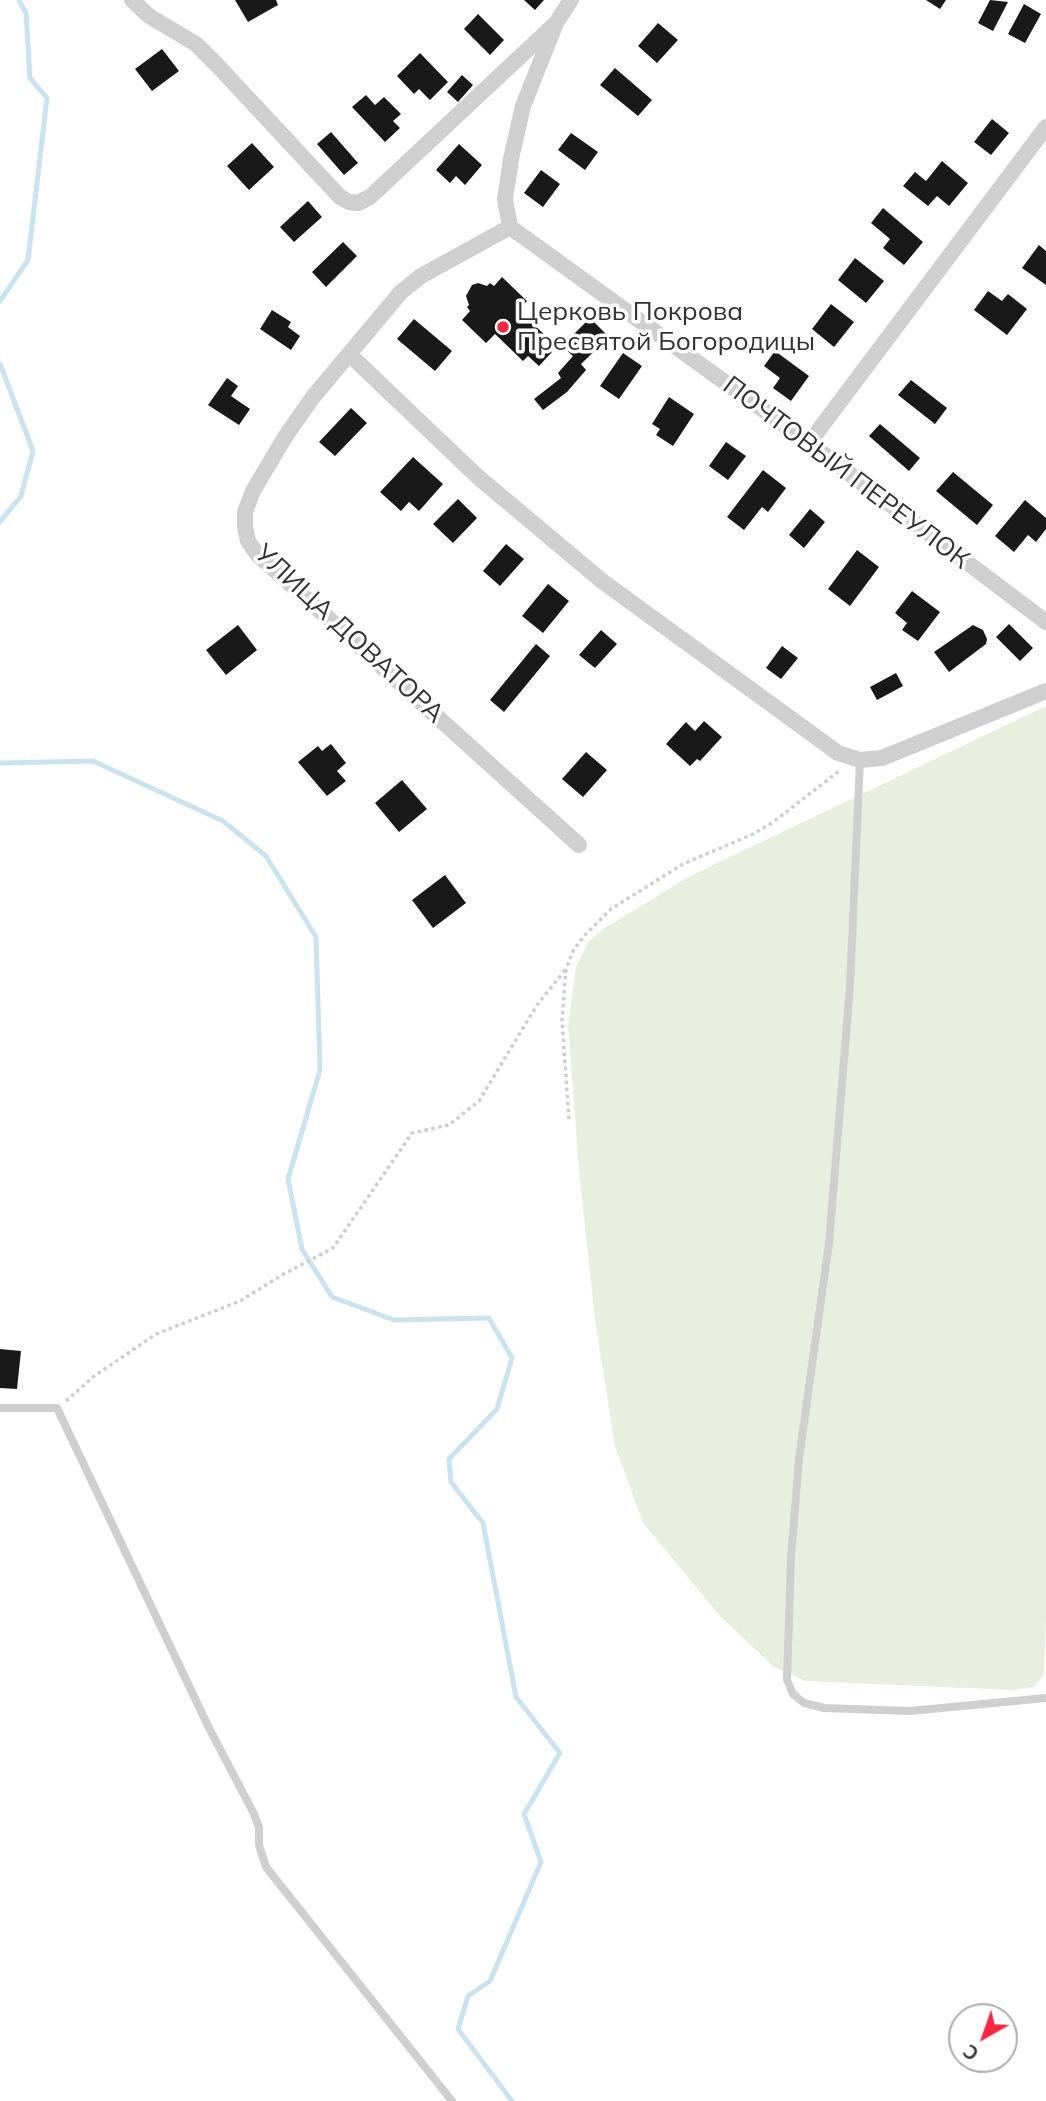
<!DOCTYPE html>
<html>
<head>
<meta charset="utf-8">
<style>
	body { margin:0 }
	#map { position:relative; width:1046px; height:2101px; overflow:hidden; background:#fff; font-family:Mulish,sans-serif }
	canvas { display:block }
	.north { position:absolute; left:948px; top:2003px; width:70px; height:70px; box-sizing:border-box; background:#fff; border:2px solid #adadad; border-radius:50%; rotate:220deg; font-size:19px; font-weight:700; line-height:28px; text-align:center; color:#323232 }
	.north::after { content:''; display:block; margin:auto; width:24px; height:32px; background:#f52841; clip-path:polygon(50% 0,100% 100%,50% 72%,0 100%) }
</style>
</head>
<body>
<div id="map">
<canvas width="1046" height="2101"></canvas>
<div class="north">С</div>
</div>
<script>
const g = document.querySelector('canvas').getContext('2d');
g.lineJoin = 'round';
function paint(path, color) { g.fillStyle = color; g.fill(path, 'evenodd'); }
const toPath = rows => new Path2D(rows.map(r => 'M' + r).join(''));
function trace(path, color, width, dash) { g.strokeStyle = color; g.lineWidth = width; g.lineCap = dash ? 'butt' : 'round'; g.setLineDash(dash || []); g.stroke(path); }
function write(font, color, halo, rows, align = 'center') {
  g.font = font + ' Mulish,sans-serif'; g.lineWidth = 7; g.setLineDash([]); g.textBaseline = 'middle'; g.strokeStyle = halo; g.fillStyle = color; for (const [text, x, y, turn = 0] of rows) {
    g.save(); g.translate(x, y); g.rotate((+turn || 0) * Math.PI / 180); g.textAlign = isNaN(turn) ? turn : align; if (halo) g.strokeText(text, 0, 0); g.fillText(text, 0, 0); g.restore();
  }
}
paint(toPath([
	[1046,706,1046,1618,1044,1674,1034,1687,1013,1690,805,1681,774,1667,719,1615,643,1523,615,1446,595,1320,579,1170,568,1024,576,967,588,942,605,928,690,876]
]), '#e9efdf');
trace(toPath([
	[0,301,28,260,47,98,30,78,26,13,19,0],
	[0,364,33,451,21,496,0,522],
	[0,763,93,761,223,821,266,856,316,937,320,1070,288,1179,302,1249,332,1297,394,1320,489,1318,512,1358,497,1409,449,1459,451,1482,483,1523,516,1697,560,1753,524,1814,541,1862,490,1981,468,1996,458,2029,512,2101]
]), '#cbe3f0', 5);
paint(toPath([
	[235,0,276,0,278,5,248,22],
	[524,0,544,0,535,10],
	[926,0,946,0,940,9],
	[990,0,1008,2,993,31,978,23],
	[1024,4,1041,14,1025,43,1008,34],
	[478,14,504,40,490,55,464,29],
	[658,23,678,40,657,63,638,46],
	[162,49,179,71,152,91,135,69],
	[420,53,448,82,430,100,419,89,414,94,397,76],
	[615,68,652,100,638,116,600,85],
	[462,75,473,85,458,102,447,92],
	[366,95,375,105,384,97,401,114,393,121,400,128,385,142,352,107],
	[992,119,1009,133,991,155,974,142],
	[331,132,358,163,344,175,317,144],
	[571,133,598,152,585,170,558,150],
	[252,143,274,167,249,190,227,166],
	[459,144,482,165,465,185,456,176,450,183,436,170],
	[942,161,968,183,949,206,937,196,928,206,903,186,915,172,926,181],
	[541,170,560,184,543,207,524,193],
	[308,201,322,217,294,242,280,227],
	[883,208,923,242,904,265,883,248,890,239,871,223],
	[343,242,357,256,326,287,312,272],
	[1039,245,1046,251,1046,285,1022,268],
	[855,258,884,281,866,303,838,280],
	[502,277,527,301,518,310,547,337,542,342,552,352,539,366,528,356,523,361,495,334,486,343,462,320,470,311,467,307,469,305,466,296,472,285,478,283,487,286,490,283,494,286],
	[988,291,1002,301,1008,294,1027,309,1007,335,974,310],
	[831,304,854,322,834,347,812,329],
	[272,310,291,322,288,327,300,336,291,350,260,329],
	[590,318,609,337,581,364,586,370,567,392,543,410,534,399,561,378,558,373,573,356,562,346],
	[414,319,452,351,435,371,397,339],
	[775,351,809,376,791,401,773,388,780,378,764,366],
	[623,353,642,366,619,399,600,386],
	[227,378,238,386,231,396,250,409,239,425,208,405],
	[911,380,947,408,935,424,898,395],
	[669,397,694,414,673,446,656,435,660,429,652,424],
	[351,408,367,423,335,456,319,442],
	[880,424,920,458,909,471,869,436],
	[726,442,746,456,728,480,709,466],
	[413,457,443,484,419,511,409,502,401,511,380,492],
	[763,470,786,488,768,512,762,507,744,530,727,517],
	[953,472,993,505,977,525,936,491],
	[458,499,477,518,453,543,433,524],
	[1025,500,1046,518,1046,529,1036,542,1028,535,1014,552,995,536],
	[810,509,825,522,804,548,789,535],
	[506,544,524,559,500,586,483,571],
	[857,550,879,567,850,606,828,589],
	[548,584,569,601,543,633,522,616],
	[912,591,940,612,918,641,902,630,907,623,895,613],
	[1009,624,1033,648,1020,661,996,637],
	[238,625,257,650,226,675,206,650],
	[973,625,983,630,987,639,986,644,949,672,934,652],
	[601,630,617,644,595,668,579,655],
	[536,644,550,656,504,712,490,700],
	[782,646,798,658,781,679,766,668],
	[896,673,903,686,877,700,870,687],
	[704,721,722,737,700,761,697,759,690,766,666,744,686,722,695,731],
	[331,744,346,763,337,771,346,781,327,796,298,762,318,746,322,751],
	[586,752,607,770,583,797,562,779],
	[402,780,427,809,399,832,375,803],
	[445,875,466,903,433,928,412,900],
	[0,1349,21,1351,17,1389,0,1388]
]), '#191919');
trace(toPath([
	[569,1119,562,1021,566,969,573,951,584,936,611,909,683,864,751,835,772,823,839,771],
	[66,1401,93,1377,156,1334,240,1301,282,1275,333,1248,412,1133,449,1125,479,1101,537,1005,566,969]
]), '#cfcfcf', 3.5, [3.5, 3.5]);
trace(toPath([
	[860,760,850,986,829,1243,799,1459,791,1557,787,1680,793,1694,804,1703,824,1708,910,1711,1046,1698],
	[0,1408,57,1408,209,1728,253,1812,259,1827,259,1845,266,1867,452,2101]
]), '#cfcfcf', 8);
trace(toPath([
	[132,0,149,16,196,44,217,65,340,197,349,202,358,203,370,197,556,23],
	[510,227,421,276,401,292,313,397,285,437,253,491,245,512,245,527,248,541,257,554,579,845],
	[510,227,809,443,1046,622],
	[510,227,505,199,511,159,523,106,556,23,571,0],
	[349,354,478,477,602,581,838,753,860,760,882,758,1046,691],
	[809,443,1046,127]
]), '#cfcfcf', 16);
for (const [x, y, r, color] of [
	[503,327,7,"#f52841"]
]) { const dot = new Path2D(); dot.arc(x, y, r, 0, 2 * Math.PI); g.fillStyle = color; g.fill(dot); trace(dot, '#fff', 2.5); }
write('26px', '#323232', '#fff', [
	["Церковь Покрова",517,312],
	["Пресвятой Богородицы",517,342]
], 'left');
write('26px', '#323232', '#fff', [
	["ПОЧТОВЫЙ ПЕРЕУЛОК",846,473,37],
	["УЛИЦА ДОВАТОРА",349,634,43]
]);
</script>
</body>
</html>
